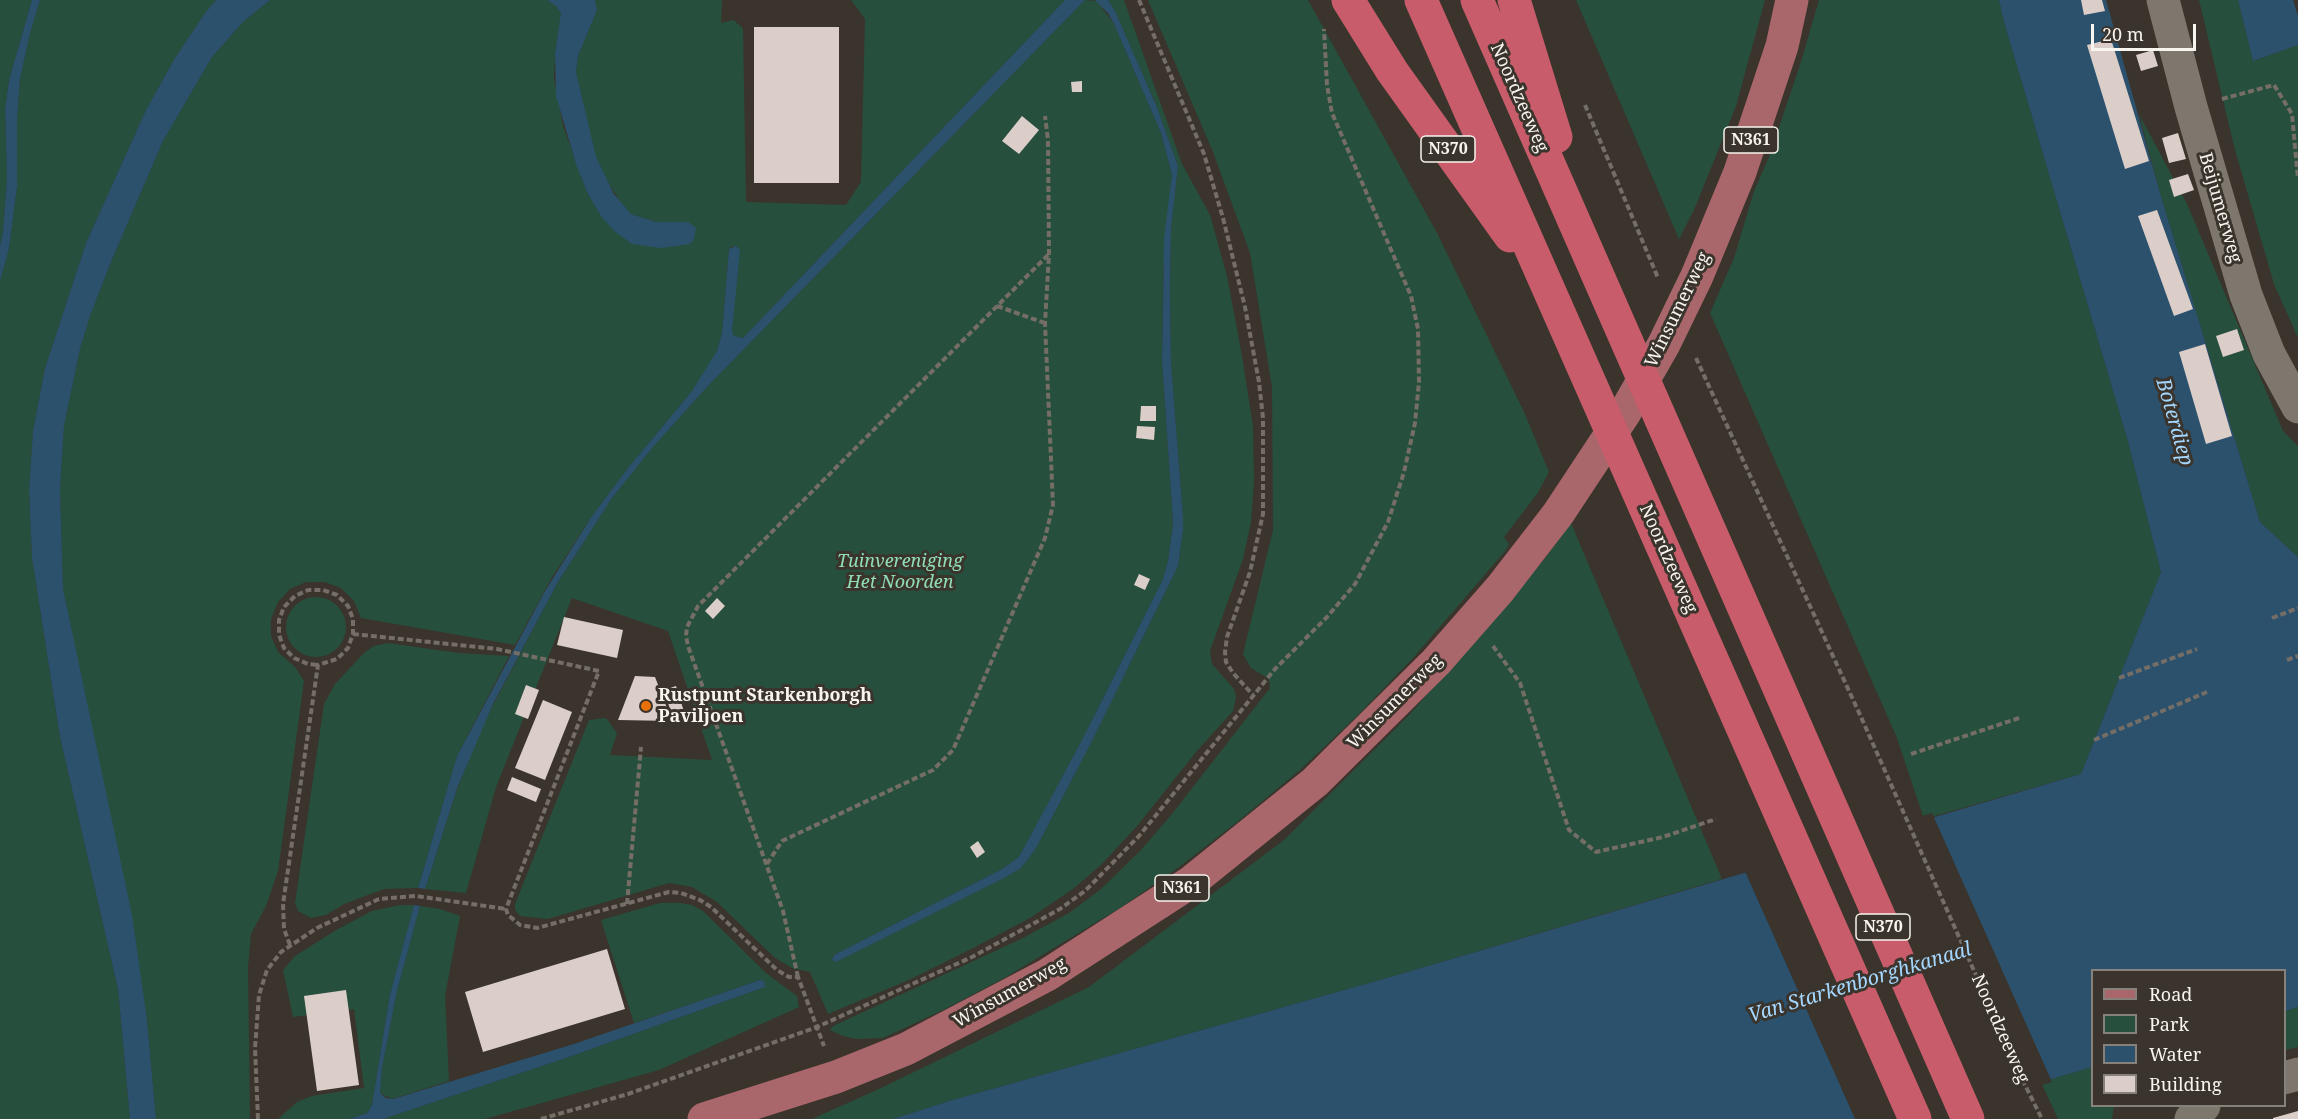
<!DOCTYPE html>
<html>
<head>
<meta charset="utf-8">
<style>
	body { margin:0 }
	#map { position:relative; width:2298px; height:1119px; overflow:hidden; background:#3a342c; font-family:"Noto Serif",serif }
	canvas { display:block }
	.legend { position:absolute; left:2091px; top:969px; width:195px; height:138px; box-sizing:border-box; background:#3a342c; border:2px solid #86817a; margin:0; padding:8px 10px; list-style:none; font-size:18px; color:#f8f4ee }
	.legend li { display:flex; align-items:center; gap:12px; height:30px }
	.legend b { width:30px; border:2px solid #86817a }
	.scale { position:absolute; left:2091px; top:24px; width:105px; height:27px; box-sizing:border-box; border:3px solid #f8f4ee; border-top:0; padding-left:8px; font-size:18px; line-height:21px; white-space:nowrap; color:#f8f4ee; -webkit-text-stroke:4px #3a342c; paint-order:stroke }
</style>
</head>
<body>
<div id="map">
<canvas width="2298" height="1119"></canvas>
<ul class="legend">
<li><b style="height:8px;background:#aa676b"></b>Road</li>
<li><b style="height:16px;background:#274f3d"></b>Park</li>
<li><b style="height:16px;background:#2c516d"></b>Water</li>
<li><b style="height:16px;background:#dbcdc8"></b>Building</li>
</ul>
<div class="scale">20 m</div>
</div>
<script>
const g = document.querySelector('canvas').getContext('2d');
g.lineJoin = 'round';
function paint(path, color) { g.fillStyle = color; g.fill(path, 'evenodd'); }
const toPath = rows => new Path2D(rows.map(r => 'M' + r).join(''));
function trace(path, color, width, dash) { g.strokeStyle = color; g.lineWidth = width; g.lineCap = dash ? 'butt' : 'round'; g.setLineDash(dash || []); g.stroke(path); }
function write(font, color, halo, rows, align = 'center') {
  g.font = font + ' "Noto Serif",serif'; g.lineWidth = 6; g.setLineDash([]); g.textBaseline = 'middle'; g.strokeStyle = halo; g.fillStyle = color; for (const [text, x, y, turn = 0] of rows) {
    g.save(); g.translate(x, y); g.rotate((+turn || 0) * Math.PI / 180); g.textAlign = isNaN(turn) ? turn : align; if (halo) g.strokeText(text, 0, 0); g.fillText(text, 0, 0); g.restore();
  }
}
paint(toPath([
	[0,0,32,0,9,80,5,109,7,178,3,232,0,246],
	[40,0,216,0,205,13,175,58,146,110,86,243,45,368,33,431,29,490,32,558,60,737,118,989,130,1119,0,1119,0,281,9,249,17,187,17,119,20,79,30,33],
	[270,0,547,0,556,6,561,13,561,17,555,54,554,79,563,126,587,192,614,231,688,222,656,222,631,214,623,206,604,176,595,157,576,72,578,56,597,10,595,0,722,0,721,23,733,20,743,28,746,202,846,205,861,182,865,19,851,0,1065,0,743,338,734,336,732,331,738,248,733,246,729,249,722,333,717,351,709,367,692,391,628,468,592,516,551,579,515,645,361,618,354,601,341,588,325,582,306,582,290,589,278,602,271,619,271,636,278,652,295,667,304,681,278,871,266,906,251,934,248,967,250,1119,156,1119,147,1020,63,589,60,489,64,426,80,349,90,316,111,262,163,141,212,57,243,22],
	[1085,0,1097,1,1114,24,1161,133,1172,175,1163,273,1162,361,1173,523,1168,561,1163,579,1082,740,1019,857,1002,869,834,955,832,960,836,962,1006,877,1021,868,1035,850,1091,743,1178,566,1183,531,1183,517,1171,362,1170,289,1171,229,1178,166,1156,105,1115,11,1108,0,1124,0,1182,164,1210,215,1227,276,1242,356,1253,426,1254,481,1251,522,1243,559,1210,651,1212,664,1234,689,1236,697,1233,711,1196,752,1138,825,1102,864,1073,889,1030,918,977,946,911,979,828,1014,810,972,792,968,775,958,717,902,692,887,669,883,548,919,520,916,515,910,515,904,589,720,606,718,617,733,610,755,712,760,668,631,572,598,496,787,466,893,425,889,458,787,482,726,558,582,612,498,653,447,707,387],
	[1148,0,1308,0,1437,233,1524,412,1549,472,1537,494,1504,537,1509,544,1506,550,1413,658,1358,715,1301,769,1241,819,1179,867,1123,906,1006,977,945,1009,883,1038,857,1039,843,1036,830,1030,833,1026,1021,939,1069,913,1101,889,1140,851,1172,814,1270,688,1269,679,1251,668,1243,654,1273,530,1272,387,1250,253,1213,152],
	[1576,0,1765,0,1736,106,1694,210,1679,239],
	[1819,0,1999,0,2004,22,2127,438,2161,572,2081,774,1924,819,1897,738,1710,313,1734,258,1754,191,1769,157,1800,65],
	[2199,0,2238,0,2253,61,2298,45,2298,338,2274,284,2235,150],
	[2139,114,2187,204,2283,431,2298,446,2298,557,2260,522,2160,193],
	[1571,523,1722,879,1387,978,949,1101,893,1119,812,1119,881,1088,1089,987,1284,840,1409,715,1543,561],
	'286 627a30 30 0 1 1 60 0a30 30 0 1 1-60 0Z',
	[388,643,459,653,509,656,457,756,418,888,384,889,344,904,326,915,311,918,298,911,295,903,324,704,335,684,364,653,374,646],
	[660,903,680,903,692,905,703,911,766,973,797,996,799,1007,659,1070,485,1119,383,1119,569,1057,765,987,760,980,634,1023,601,920],
	[400,905,414,905,390,994,372,1105,367,1113,350,1119,278,1119,297,1102,312,1096,364,1088,354,1009,293,1017,283,970,295,956,336,930,372,911],
	[420,906,440,909,460,916,445,996,449,1081,392,1099,380,1093,382,1068,397,991],
	[2298,1007,2298,1047,2285,1050,2285,1011],
	[2092,1067,2092,1106,2114,1106,2112,1119,2058,1119,2041,1082]
]), '#274f3d');
paint(toPath([
	[32,0,40,0,30,33,20,79,17,119,17,187,9,249,0,281,0,246,3,232,7,178,5,109,9,80],
	[216,0,270,0,243,22,212,57,163,141,111,262,90,316,80,349,64,426,60,489,63,589,132,915,147,1020,156,1119,130,1119,118,989,60,737,32,558,29,490,33,431,45,368,86,243,146,110,175,58,205,13],
	[547,0,595,0,597,10,578,56,576,72,596,157,614,194,631,214,656,222,688,222,696,228,694,239,690,244,661,248,632,244,614,231,601,216,587,192,576,164,556,96,555,54,561,13,556,6],
	[1065,0,1085,0,707,387,653,447,612,498,558,582,493,704,458,786,425,889,418,888,457,756,545,591,592,516,628,468,692,391,717,351,722,333,729,249,736,246,740,250,732,331,734,336,743,338],
	[1095,0,1108,0,1115,11,1156,105,1178,166,1171,229,1170,290,1171,362,1183,517,1183,531,1178,566,1091,743,1035,850,1021,868,1006,877,836,962,832,960,834,955,1002,869,1019,857,1082,740,1163,579,1168,561,1173,523,1162,361,1164,238,1172,175,1161,133,1114,24,1108,13],
	[1999,0,2106,0,2160,193,2260,522,2298,557,2298,1007,2285,1011,2284,970,2092,970,2092,1067,1917,1119,893,1119,949,1101,1387,978,2081,774,2161,572,2127,438,2004,22],
	[2238,0,2293,0,2298,16,2298,45,2253,61],
	[414,905,420,906,397,991,382,1068,380,1093,386,1098,393,1099,574,1044,760,980,764,981,765,987,569,1057,383,1119,350,1119,367,1113,372,1105,390,994]
]), '#2c516d');
paint(toPath([
	[1932,813,2052,1082,1928,1119,1855,1119,1744,869]
]), '#3a342c');
paint(toPath([
	[2081,0,2102,0,2105,11,2084,15],
	[754,27,839,27,839,183,754,183],
	[2111,39,2149,161,2125,169,2087,45],
	[2153,50,2158,66,2141,71,2136,55],
	[1082,81,1082,92,1072,92,1071,82],
	[1022,116,1039,130,1019,154,1002,141],
	[2178,133,2186,159,2169,163,2162,138],
	[2188,174,2194,190,2174,197,2169,180],
	[2157,210,2193,309,2174,316,2138,216],
	[2237,329,2244,350,2223,357,2216,336],
	[2205,344,2232,436,2206,444,2179,352],
	[1141,406,1156,406,1156,421,1140,421],
	[1137,426,1155,427,1154,440,1136,438],
	[1139,574,1150,579,1145,590,1134,585],
	[717,598,725,606,713,619,705,611],
	[564,617,623,630,617,658,557,645],
	[635,676,655,677,672,721,618,720],
	[526,685,539,690,528,719,515,714],
	[676,686,686,718,674,722,664,690],
	[543,700,572,712,545,780,515,768],
	[512,777,541,789,536,802,507,790],
	[978,841,985,852,977,858,970,847],
	[607,949,625,1009,483,1052,465,992],
	[346,990,359,1085,317,1091,304,996],
	[2298,1111,2298,1119,2273,1119,2273,1118]
]), '#dbcdc8');
trace(toPath([
	[1139,0,1204,154,1223,218,1245,307,1259,382,1263,418,1263,514,1250,572,1227,637,1225,652,1226,662,1233,673,1253,695],
	[2222,99,2274,85,2292,114,2298,179],
	[1585,105,1658,278],
	[997,306,1045,323],
	[1696,358,1861,717,2024,1083,2042,1119],
	[2272,618,2298,608],
	[353,634,497,649,599,671,506,909,508,915,520,925,537,928,669,892,681,893,700,900,711,907,777,970,789,977,798,977,824,1046],
	[1493,646,1520,683,1569,830,1596,852,1663,837,1716,819],
	[2287,660,2298,656],
	[2119,678,2197,649],
	[2094,740,2207,692],
	[1911,754,2019,718],
	[767,864,782,841,933,770,953,750,1045,538,1053,505,1045,323,1049,254,1048,140,1045,116],
	[627,904,641,747],
	[290,945,284,929,283,904,318,665,337,659,348,648,353,634,353,619,348,606,337,595,323,590,308,590,295,596,284,607,279,620,279,635,284,648,294,658,308,664,318,665],
	[798,977,783,911,688,646,686,636,687,627,698,606,705,599,1049,254],
	[258,1119,255,1048,259,995,267,970,281,952,317,928,379,899,416,896,506,909],
	[541,1119,628,1094,817,1027,972,957,1060,909,1085,891,1139,836,1275,669,1327,617,1355,584,1388,522,1404,472,1415,423,1419,382,1418,329,1411,296,1332,113,1327,85,1324,29]
]), '#746e67', 4, [6, 3]);
trace(toPath([
	[2163,0,2191,107,2246,295,2269,354,2298,407],
	[2284,1078,2298,1074],
	[2191,1119,2204,1106]
]), '#7e776d', 33);
trace(toPath([
	[704,1119,836,1077,906,1049,1047,975,1191,882,1315,782,1436,662,1500,589,1558,514,1624,414,1664,344,1697,276,1740,172,1782,46,1792,0]
]), '#aa676b', 33);
trace(toPath([
	[1348,0,1392,71,1510,236],
	[1421,0,1915,1119],
	[1477,0,1968,1119],
	[1514,0,1556,137]
]), '#c85c6a', 33);
for (const [x, y, r, color] of [
	[646,706,6,"#e8710a"]
]) { const dot = new Path2D(); dot.arc(x, y, r, 0, 2 * Math.PI); g.fillStyle = color; g.fill(dot); trace(dot, '#3a342c', 2); }
for (const [x, y, w] of [
	[1751,140,54],
	[1448,149,54],
	[1182,888,54],
	[1883,927,54]
]) { const box = new Path2D(); box.roundRect(x - w / 2, y - 13, w, 26, 4.5); g.fillStyle = '#3a342c'; g.fill(box); trace(box, '#f8f4ee', 1.5); }
write('bold 16px', '#f8f4ee', null, [
	["N361",1751,140],
	["N370",1448,149],
	["N361",1182,888],
	["N370",1883,927]
]);
write('18px', '#f8f4ee', '#3a342c', [
	["Noordzeeweg",1519,98,66],
	["Beijumerweg",2220,208,74],
	["Winsumerweg",1678,310,-64],
	["Noordzeeweg",1668,559,66],
	["Winsumerweg",1395,702,-45],
	["Winsumerweg",1010,993,-29],
	["Noordzeeweg",2000,1029,66]
]);
write('italic 18px', '#90ddb8', '#3a342c', [
	["Tuinvereniging",900,562],
	["Het Noorden",900,583]
]);
write('bold 18px', '#f8f4ee', '#3a342c', [
	["Rustpunt Starkenborgh",658,696],
	["Paviljoen",658,717]
], 'left');
write('italic 20px', '#a5d6fd', '#3a342c', [
	["Boterdiep",2174,422,74],
	["Van Starkenborghkanaal",1860,983,-17]
]);
</script>
</body>
</html>
